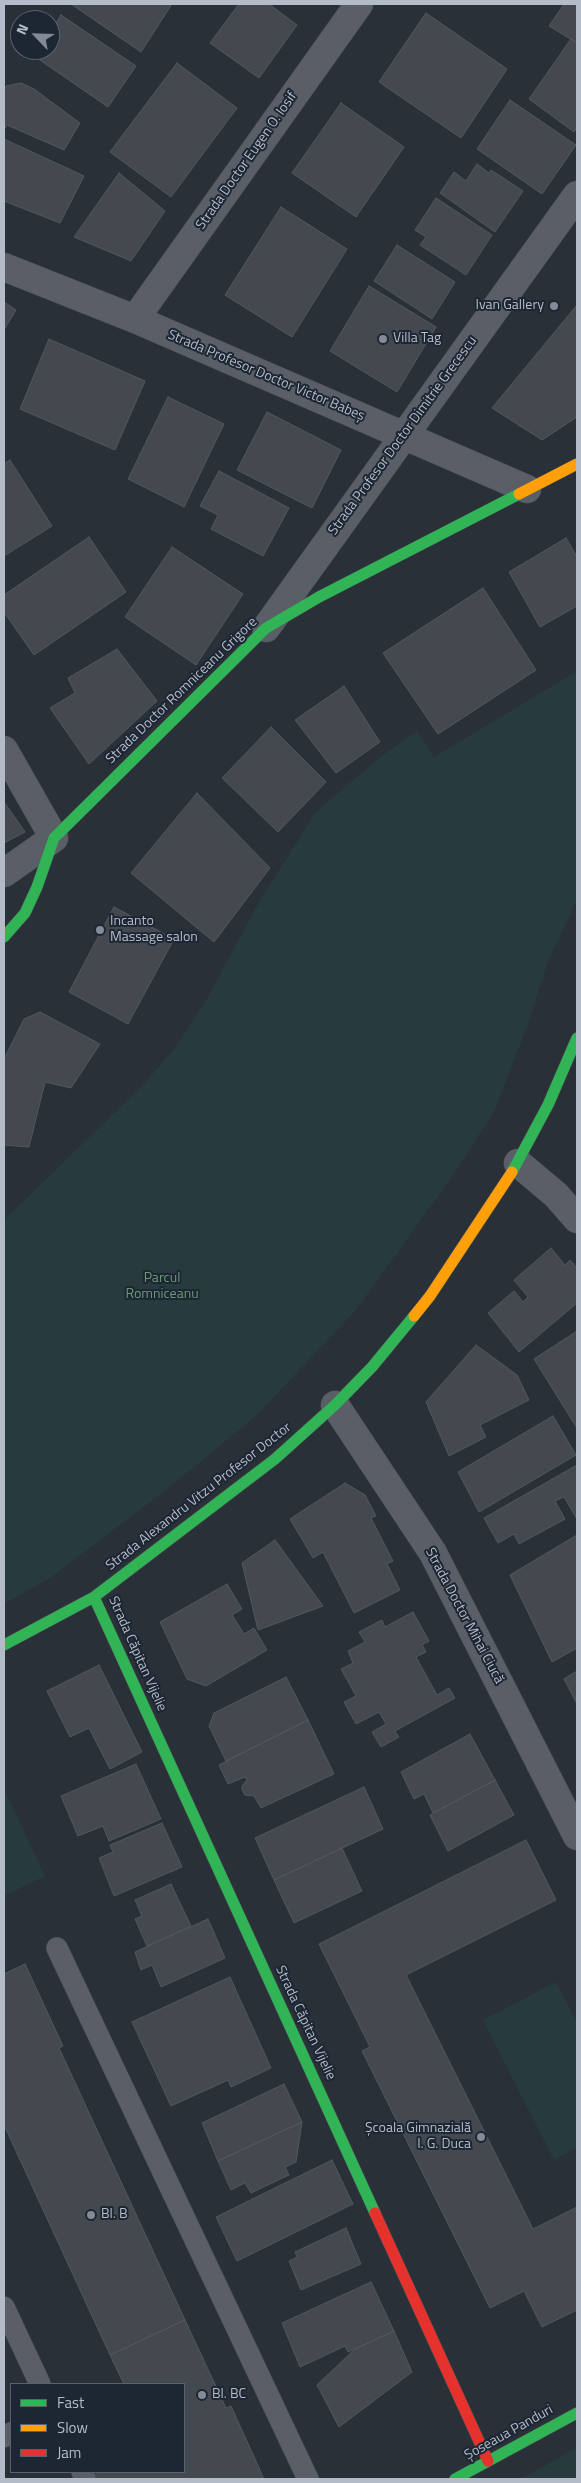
<!DOCTYPE html>
<html>
<head>
<meta charset="utf-8">
<style>
	body { margin:0 }
	#map { position:relative; width:581px; height:2483px; overflow:hidden; background:#2a3038; font-family:"Titillium Web",sans-serif }
	canvas { display:block }
	.frame { position:absolute; inset:0; border:5px solid #b4bcc9; pointer-events:none }
	.legend { position:absolute; left:10px; top:2383px; width:175px; height:90px; box-sizing:border-box; background:#1d2633; border:1px solid #59626f; margin:0; padding:6px 9px; list-style:none; font-size:15px; color:#b4bcc9 }
	.legend li { display:flex; align-items:center; gap:10px; height:25px }
	.legend b { width:25px; border:1px solid #59626f }
	.north { position:absolute; left:10px; top:10px; width:50px; height:50px; box-sizing:border-box; background:#1d2633; border:1px solid #59626f; border-radius:50%; rotate:294deg; font-size:14px; font-weight:700; line-height:20px; text-align:center; color:#b4bcc9 }
	.north::after { content:''; display:block; margin:auto; width:18px; height:22px; background:#848b96; clip-path:polygon(50% 0,100% 100%,50% 72%,0 100%) }
</style>
</head>
<body>
<div id="map">
<canvas width="581" height="2483"></canvas>
<div class="frame"></div>
<ul class="legend">
<li><b style="height:6px;background:#30b455"></b>Fast</li>
<li><b style="height:6px;background:#ff9f0a"></b>Slow</li>
<li><b style="height:6px;background:#e5322d"></b>Jam</li>
</ul>
<div class="north">N</div>
</div>
<script>
const g = document.querySelector('canvas').getContext('2d');
g.lineJoin = 'round';
function paint(path, color) { g.fillStyle = color; g.fill(path, 'evenodd'); }
const toPath = rows => new Path2D(rows.map(r => 'M' + r).join(''));
function trace(path, color, width, dash) { g.strokeStyle = color; g.lineWidth = width; g.lineCap = dash ? 'butt' : 'round'; g.setLineDash(dash || []); g.stroke(path); }
function write(font, color, halo, rows, align = 'center') {
  g.font = font + ' "Titillium Web",sans-serif'; g.lineWidth = 4; g.setLineDash([]); g.textBaseline = 'middle'; g.strokeStyle = halo; g.fillStyle = color; for (const [text, x, y, turn = 0] of rows) {
    g.save(); g.translate(x, y); g.rotate((+turn || 0) * Math.PI / 180); g.textAlign = isNaN(turn) ? turn : align; if (halo) g.strokeText(text, 0, 0); g.fillText(text, 0, 0); g.restore();
  }
}
paint(toPath([
	[577,671,577,900,549,959,526,1030,494,1111,458,1168,356,1310,258,1414,170,1487,50,1578,4,1604,4,1220,144,1084,177,1045,207,999,260,900,316,812,384,754,417,731,434,757],
	[4,1789,45,1876,4,1896],
	[556,1982,577,2023,577,2148,554,2160,483,2020],
	[577,2447,577,2479,521,2479]
]), '#273a3e');
const building = toPath([
	[71,4,172,4,141,52,71,4],
	[239,4,269,4,297,25,259,78,210,43,239,4],
	[564,4,577,4,577,43,549,26,564,4],
	[426,13,507,69,461,138,379,82,426,13],
	[61,15,136,66,108,107,34,56,38,50,50,50,50,32,61,15],
	[571,39,577,43,577,127,574,132,529,99,571,39],
	[177,63,237,108,171,197,110,152,177,63],
	[21,83,34,89,80,123,64,150,7,125,4,130,4,90,6,86,21,83],
	[510,100,576,145,542,194,477,149,510,100],
	[341,103,404,147,356,217,292,173,341,103],
	[4,139,84,176,60,223,4,201,4,139],
	[477,164,489,173,491,170,523,191,495,232,440,193,454,172,466,181,477,164],
	[119,173,165,211,131,261,74,237,119,173],
	[436,198,492,235,466,275,420,245,426,237,415,230,436,198],
	[281,207,347,249,292,337,225,295,281,207],
	[397,245,455,282,432,319,374,281,397,245],
	[369,286,436,327,397,392,330,351,369,286],
	[4,302,16,310,4,330,4,302],
	[577,305,577,417,542,440,492,408,577,305],
	[49,339,145,381,115,450,20,409,49,339],
	[168,397,224,424,184,507,128,479,168,397],
	[267,412,341,450,312,508,237,470,267,412],
	[10,460,52,526,4,556,4,464,10,460],
	[219,471,289,508,263,556,211,529,218,515,200,506,219,471],
	[89,537,126,592,34,655,4,612,4,595,89,537],
	[566,538,577,557,577,606,540,627,509,572,566,538],
	[172,547,243,594,196,665,125,617,172,547],
	[483,588,536,670,438,734,383,653,483,588],
	[117,649,157,701,89,764,50,708,75,693,68,678,117,649],
	[344,686,380,742,336,773,295,720,344,686],
	[271,727,326,782,278,832,222,778,271,727],
	[197,793,270,868,214,942,131,873,197,793],
	[4,802,25,832,4,843,4,802],
	[114,907,174,939,128,1024,69,992,114,907],
	[40,1012,100,1044,71,1088,45,1082,29,1147,4,1145,4,1059,24,1019,40,1012],
	[551,1248,565,1265,570,1260,577,1268,577,1303,519,1352,488,1313,514,1291,523,1302,528,1297,514,1280,551,1248],
	[577,1331,577,1428,534,1359,577,1331],
	[476,1345,517,1375,529,1400,480,1425,486,1437,449,1456,426,1402,476,1345],
	[553,1416,576,1455,479,1512,458,1472,553,1416],
	[577,1465,577,1519,564,1497,555,1501,565,1519,519,1544,514,1534,498,1543,484,1518,577,1465],
	[345,1483,365,1495,376,1516,371,1518,393,1561,387,1564,400,1590,354,1613,323,1552,313,1558,290,1519,345,1483],
	[577,1535,577,1648,552,1662,510,1575,577,1535],
	[275,1540,323,1606,258,1630,242,1563,275,1540],
	[227,1584,242,1609,232,1615,244,1634,254,1628,267,1650,206,1686,187,1679,160,1622,227,1584],
	[413,1612,429,1641,422,1645,426,1652,416,1657,437,1695,449,1688,455,1698,395,1731,399,1737,381,1747,372,1732,386,1724,379,1712,356,1724,344,1702,356,1696,341,1669,353,1663,348,1651,365,1642,359,1632,382,1620,385,1627,413,1612],
	[99,1665,142,1752,110,1769,89,1728,70,1737,47,1691,99,1665],
	[577,1671,577,1704,564,1679,577,1671],
	[286,1677,308,1720,226,1761,209,1726,214,1713,286,1677],
	[308,1720,334,1774,261,1808,254,1796,245,1795,242,1790,242,1786,247,1780,245,1777,228,1784,219,1765,308,1720],
	[470,1734,495,1780,433,1813,424,1794,414,1799,401,1772,470,1734],
	[136,1764,161,1819,109,1841,103,1826,78,1836,61,1796,136,1764],
	[495,1780,514,1815,448,1851,430,1815,495,1780],
	[364,1787,383,1829,274,1880,255,1838,364,1787],
	[162,1823,182,1867,114,1896,99,1858,113,1852,110,1845,162,1823],
	[526,1840,556,1900,406,1975,533,2229,577,2207,577,2310,542,2327,524,2291,490,2308,362,2051,370,2047,319,1944,526,1840],
	[342,1848,362,1891,294,1923,274,1880,342,1848],
	[171,1884,191,1926,147,1946,135,1919,142,1916,135,1900,171,1884],
	[208,1919,225,1958,161,1987,152,1965,141,1970,135,1952,208,1919],
	[25,1964,63,2046,59,2048,185,2320,110,2355,4,2125,4,1974,25,1964],
	[230,1977,271,2068,231,2087,228,2080,171,2106,132,2022,230,1977],
	[284,2084,302,2122,218,2161,202,2123,284,2084],
	[302,2122,296,2162,285,2167,289,2175,251,2193,245,2183,231,2190,218,2161,302,2122],
	[332,2160,353,2204,237,2261,216,2217,332,2160],
	[346,2228,361,2264,301,2290,289,2261,297,2257,295,2252,346,2228],
	[371,2282,394,2331,348,2352,345,2346,300,2367,282,2323,371,2282],
	[185,2320,226,2408,231,2406,264,2479,85,2479,101,2472,184,2472,184,2384,124,2384,110,2355,185,2320],
	[394,2331,412,2372,339,2427,317,2385,355,2349,394,2331]
]);
paint(building, '#444950');
trace(building, '#52575f', 1);
const lane = toPath([
	[57,1948,308,2479],
	[4,2307,40,2384],
	[4,2437,11,2433],
	[82,2472,85,2479]
]);
const street = toPath([
	[4,267,135,319,527,489],
	[135,319,359,4],
	[266,628,577,195],
	[4,750,54,838,4,873],
	[518,1163,556,1195,577,1219],
	[335,1405,433,1553,577,1836]
]);
const fast = toPath([
	[4,937,25,913,37,887,54,838,266,628,319,597,519,494],
	[512,1172,548,1105,577,1038],
	[94,1597,375,2213],
	[4,1645,94,1597,275,1459,335,1405,372,1367,414,1316],
	[455,2479,577,2413]
]);
const slow = toPath([
	[519,494,577,464],
	[414,1316,430,1296,512,1172]
]);
const jam = toPath([
	[375,2213,488,2461]
]);
trace(lane, '#484c53', 22);
trace(street, '#484c53', 29);
trace(fast, '#484c53', 12);
trace(slow, '#484c53', 12);
trace(jam, '#484c53', 12);
trace(lane, '#5a5e66', 21);
trace(street, '#5a5e66', 28);
trace(fast, '#30b455', 11);
trace(slow, '#ff9f0a', 11);
trace(jam, '#e5322d', 11);
for (const [x, y, r, color] of [
	[554,306,5,"#848b96"],
	[383,339,5,"#848b96"],
	[100,930,5,"#848b96"],
	[481,2137,5,"#848b96"],
	[91,2215,5,"#848b96"],
	[202,2395,5,"#848b96"]
]) { const dot = new Path2D(); dot.arc(x, y, r, 0, 2 * Math.PI); g.fillStyle = color; g.fill(dot); trace(dot, '#1d2633', 2); }
write('14px', '#b4bcc9', '#1d2633', [
	["Strada Doctor Eugen O. Iosif",247,161,-55],
	["Strada Profesor Doctor Victor Babeș",266,376,23],
	["Strada Profesor Doctor Dimitrie Grecescu",403,436,-54],
	["Strada Doctor Romniceanu Grigore",182,691,-44],
	["Strada Alexandru Vitzu Profesor Doctor",199,1497,-38],
	["Strada Doctor Mihai Ciucă",464,1616,62],
	["Strada Căpitan Vijelie",137,1654,66],
	["Strada Căpitan Vijelie",305,2023,65],
	["Șoseaua Panduri",509,2433,-29]
]);
write('14px', '#b4bcc9', '#1d2633', [
	["Ivan Gallery",544,306,"right"],
	["Villa Tag",393,339],
	["Incanto",110,922],
	["Massage salon",110,938],
	["Școala Gimnazială",471,2129,"right"],
	["I. G. Duca",471,2145,"right"],
	["Bl. B",101,2215],
	["Bl. BC",212,2395]
], 'left');
write('14px', '#6b9a76', '#1d2633', [
	["Parcul",162,1279],
	["Romniceanu",162,1295]
]);
</script>
</body>
</html>
